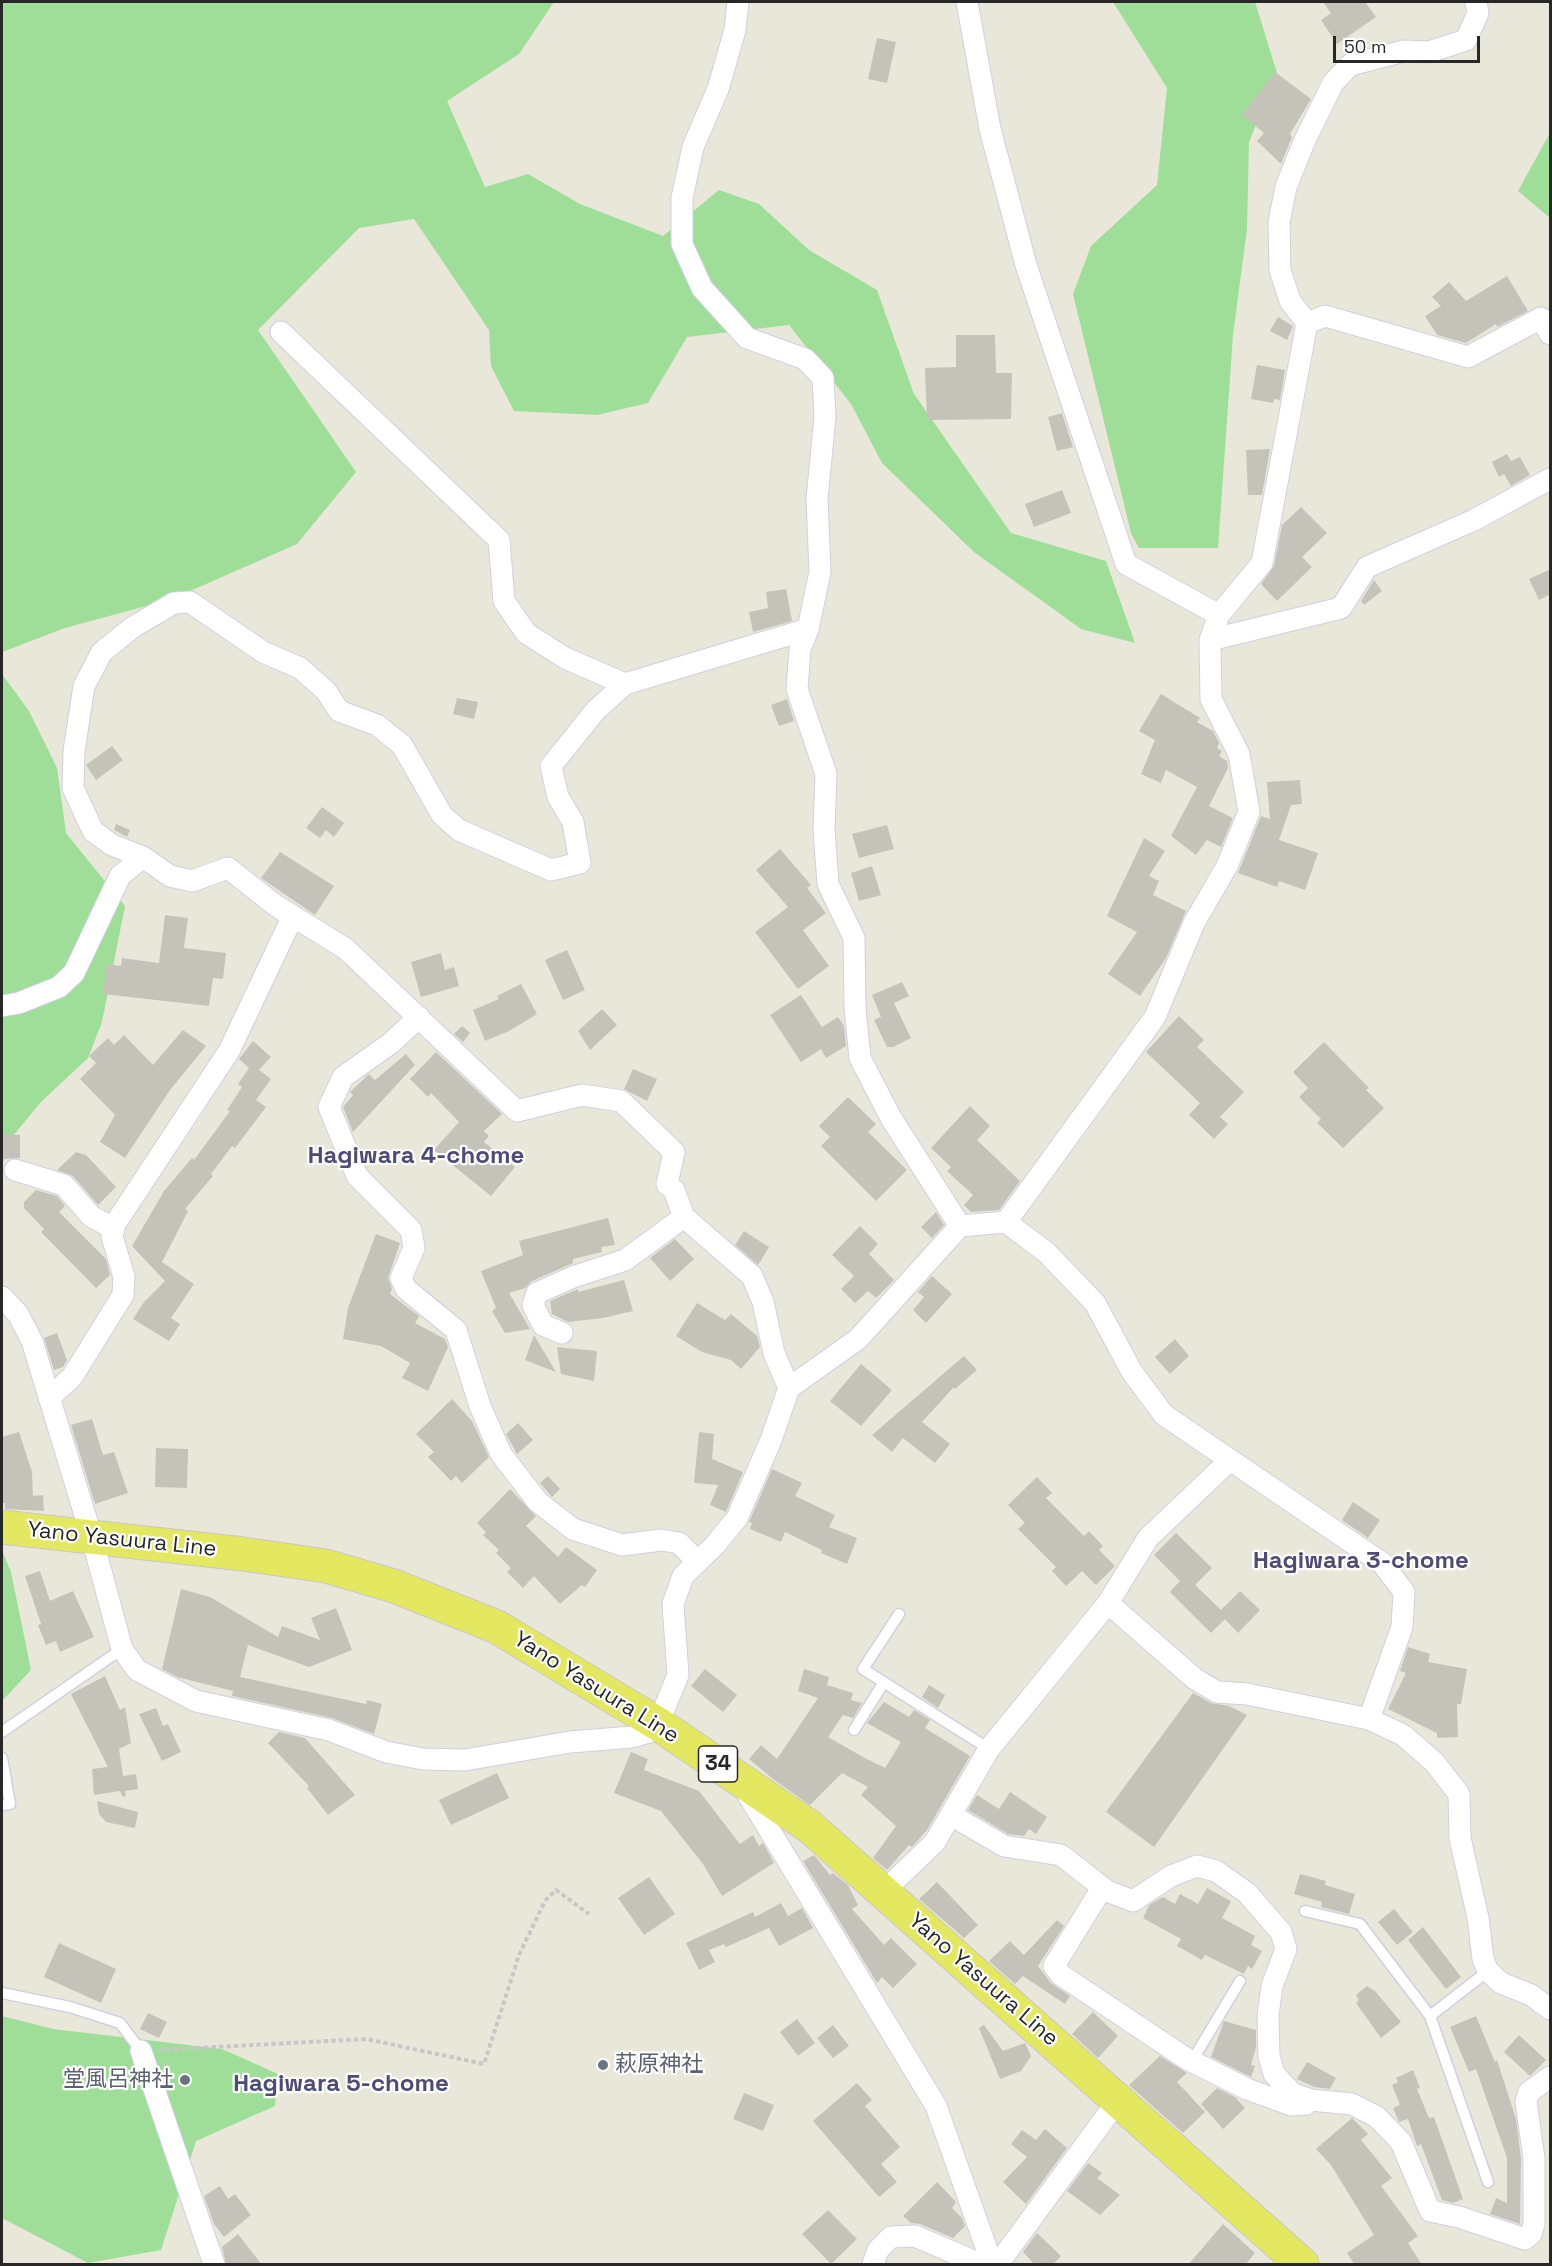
<!DOCTYPE html>
<html>
<head>
<meta charset="utf-8">
<style>
	body { margin:0 }
	#map { position:relative; width:1552px; height:2266px; overflow:hidden; background:#e9e7da; font-family:"Space Grotesk",sans-serif }
	canvas { display:block }
	.frame { position:absolute; inset:0; border:3px solid #272727; pointer-events:none }
	.scale { position:absolute; left:1333px; top:36px; width:147px; height:27px; box-sizing:border-box; border:3px solid #272727; border-top:0; padding-left:8px; font-size:18px; line-height:21px; white-space:nowrap; color:#272727; -webkit-text-stroke:4px #fff; paint-order:stroke }
</style>
</head>
<body>
<div id="map">
<canvas width="1552" height="2266"></canvas>
<div class="frame"></div>
<div class="scale">50 m</div>
</div>
<script>
const g = document.querySelector('canvas').getContext('2d');
g.lineJoin = 'round';
function paint(path, color) { g.fillStyle = color; g.fill(path, 'evenodd'); }
const toPath = rows => new Path2D(rows.map(r => 'M' + r).join(''));
function trace(path, color, width, dash) { g.strokeStyle = color; g.lineWidth = width; g.lineCap = dash ? 'butt' : 'round'; g.setLineDash(dash || []); g.stroke(path); }
function write(font, color, halo, rows, align = 'center') {
  g.font = font + ' "Space Grotesk","Noto Sans JP",sans-serif'; g.lineWidth = 4.5; g.setLineDash([]); g.textBaseline = 'middle'; g.strokeStyle = halo; g.fillStyle = color; for (const [text, x, y, turn = 0] of rows) {
    g.save(); g.translate(x, y); g.rotate((+turn || 0) * Math.PI / 180); g.textAlign = isNaN(turn) ? turn : align; if (halo) g.strokeText(text, 0, 0); g.fillText(text, 0, 0); g.restore();
  }
}
paint(toPath([
	[2,2,554,2,519,54,447,101,485,187,528,174,580,204,663,236,719,190,759,204,809,250,877,290,914,394,1011,533,1106,561,1135,643,1081,629,974,552,882,463,851,404,789,325,687,337,648,403,597,415,514,411,491,366,489,330,414,219,359,228,258,330,356,472,297,544,172,599,65,628,2,652],
	[1113,2,1255,2,1277,73,1249,142,1247,229,1233,335,1218,548,1139,548,1131,533,1073,294,1091,246,1157,185,1167,88],
	[1550,133,1550,218,1518,191],
	[2,674,29,711,57,768,66,833,125,906,102,1022,88,1058,42,1101,2,1149],
	[2,1550,11,1572,31,1670,2,1701],
	[2,2016,53,2029,222,2049,278,2074,275,2106,196,2141,161,2250,88,2263,2,2218]
]), '#9ede98');
paint(toPath([
	[1323,2,1365,2,1376,17,1337,44,1321,20,1331,13],
	[877,38,896,42,887,83,868,79],
	[1275,72,1311,99,1290,134,1292,137,1281,164,1257,141,1264,133,1242,115],
	[1507,276,1528,311,1497,327,1496,324,1466,343,1437,335,1425,316,1441,306,1432,297,1449,282,1466,301],
	[1278,317,1293,326,1287,340,1270,331],
	[956,335,995,335,996,373,1012,373,1011,419,927,420,925,368,956,367],
	[1257,365,1285,370,1280,400,1274,399,1273,403,1251,399],
	[1062,413,1073,447,1057,451,1048,417],
	[1270,449,1262,495,1248,495,1246,450],
	[1507,454,1511,461,1520,457,1530,475,1511,486,1504,474,1499,477,1492,462],
	[1062,490,1071,513,1034,527,1025,504],
	[1301,507,1327,533,1302,557,1312,567,1277,601,1261,584,1274,566,1282,525],
	[1551,569,1551,594,1539,600,1529,579],
	[1374,580,1382,591,1364,605,1361,601],
	[786,589,792,621,753,632,749,612,768,608,766,592],
	[1161,694,1200,718,1197,722,1213,731,1219,743,1217,748,1222,751,1219,756,1227,761,1228,768,1209,806,1233,818,1221,847,1207,840,1196,855,1171,836,1197,787,1166,770,1161,783,1141,774,1155,740,1139,731],
	[457,698,478,702,474,719,453,714],
	[787,699,794,721,779,726,771,705],
	[112,746,123,760,96,780,86,765],
	[1300,780,1302,804,1291,805,1279,840,1318,853,1305,890,1279,881,1277,887,1238,873,1261,816,1270,819,1267,782],
	[322,807,344,823,334,837,326,830,320,838,306,828],
	[116,824,130,830,127,837,114,830],
	[887,825,894,849,859,858,852,834],
	[1144,838,1165,851,1149,876,1159,881,1153,895,1186,911,1166,958,1140,996,1108,974,1137,932,1107,916],
	[780,849,811,885,807,888,826,913,803,930,829,966,798,989,755,932,788,907,756,870],
	[280,852,334,886,315,915,261,878],
	[872,866,881,895,859,901,851,873],
	[165,915,188,918,184,948,226,953,223,979,213,978,209,1006,103,994,107,964,121,966,122,958,159,963],
	[567,950,585,990,563,1000,545,960],
	[441,953,445,970,454,967,459,986,421,997,411,962],
	[902,982,909,996,894,1003,911,1038,893,1047,887,1047,874,1020,881,1017,872,995],
	[521,984,537,1014,509,1031,485,1041,473,1010,499,999,497,996],
	[801,995,822,1027,838,1017,844,1026,846,1046,826,1058,821,1049,801,1062,770,1015],
	[602,1009,617,1025,590,1050,578,1031],
	[1179,1016,1204,1040,1197,1047,1244,1092,1220,1117,1228,1124,1214,1139,1189,1115,1200,1103,1146,1052],
	[462,1026,470,1033,463,1042,454,1034],
	[183,1030,206,1046,170,1090,125,1158,100,1142,115,1115,80,1079,96,1063,89,1056,108,1038,114,1045,124,1035,153,1065],
	[253,1041,271,1057,259,1070,271,1079,256,1100,266,1107,235,1148,232,1146,211,1174,213,1176,185,1209,188,1211,162,1262,194,1284,171,1318,180,1324,169,1341,133,1319,144,1302,165,1281,132,1246,164,1191,192,1158,194,1160,230,1111,227,1110,242,1087,238,1084,249,1068,239,1059],
	[1324,1042,1369,1088,1366,1090,1384,1108,1343,1148,1317,1123,1321,1119,1299,1097,1308,1088,1293,1072],
	[436,1052,502,1114,484,1131,489,1136,484,1142,515,1167,491,1196,434,1150,459,1122,431,1093,428,1097,410,1079],
	[406,1054,415,1065,353,1132,343,1107,353,1095,350,1092,369,1074,375,1080],
	[633,1069,657,1079,647,1101,624,1089],
	[848,1097,876,1124,868,1132,907,1170,876,1201,821,1146,830,1137,819,1126],
	[970,1106,990,1126,977,1140,1020,1181,999,1210,971,1212,964,1205,973,1195,947,1171,951,1167,931,1148],
	[2,1134,20,1135,20,1158,2,1159],
	[76,1152,86,1155,116,1187,98,1205,73,1176,57,1170],
	[36,1190,57,1196,65,1206,59,1212,106,1259,110,1275,96,1288,41,1232,44,1229,24,1208,24,1202],
	[936,1212,944,1225,932,1238,921,1227],
	[608,1218,615,1245,601,1247,602,1252,573,1259,573,1263,532,1281,525,1288,509,1293,530,1329,505,1333,492,1311,496,1308,481,1271,523,1255,519,1241],
	[860,1226,878,1244,869,1254,894,1280,876,1298,868,1291,855,1303,841,1289,854,1276,832,1255],
	[744,1231,769,1247,758,1265,735,1245],
	[376,1234,400,1243,388,1278,392,1289,390,1294,419,1316,415,1323,445,1339,448,1347,428,1391,402,1378,410,1363,381,1346,343,1339,348,1308],
	[675,1239,694,1259,670,1281,650,1258],
	[932,1276,952,1294,926,1323,913,1310,924,1297,918,1292],
	[624,1280,633,1311,603,1318,568,1322,552,1314,550,1301,578,1289,578,1292],
	[697,1303,725,1320,731,1314,757,1336,760,1347,741,1369,731,1360,702,1352,676,1336],
	[57,1333,67,1360,63,1367,54,1370,44,1338],
	[534,1335,556,1372,525,1360],
	[1175,1339,1189,1356,1170,1374,1155,1357],
	[557,1347,597,1351,594,1381,561,1374],
	[964,1356,977,1370,955,1389,954,1387,922,1422,950,1444,935,1463,903,1438,892,1452,872,1435],
	[861,1364,892,1390,861,1426,830,1401],
	[452,1399,472,1421,489,1457,462,1483,456,1476,451,1481,428,1457,434,1452,416,1434],
	[92,1419,103,1455,114,1452,128,1493,95,1504,71,1425],
	[518,1423,533,1440,517,1454,506,1434],
	[19,1432,32,1472,33,1496,43,1495,44,1511,5,1509,5,1503,2,1503,2,1437],
	[699,1432,714,1434,712,1459,743,1472,726,1512,710,1505,718,1485,694,1483],
	[156,1448,188,1449,187,1488,155,1487],
	[772,1469,802,1483,795,1496,835,1515,829,1527,857,1538,847,1564,821,1553,822,1550,785,1532,781,1542,750,1529,752,1523,749,1522],
	[548,1476,560,1489,552,1497,540,1483],
	[1037,1477,1052,1493,1046,1498,1084,1536,1089,1531,1103,1546,1099,1550,1115,1566,1096,1585,1082,1571,1066,1586,1052,1571,1056,1567,1018,1529,1025,1523,1008,1505],
	[510,1489,536,1516,526,1526,558,1557,566,1547,597,1570,585,1587,582,1585,560,1604,534,1576,523,1588,507,1572,511,1568,496,1553,499,1550,483,1535,486,1532,477,1523],
	[1353,1502,1380,1520,1368,1538,1342,1520],
	[1176,1533,1212,1568,1195,1585,1221,1610,1240,1591,1260,1610,1238,1633,1225,1619,1211,1633,1170,1592,1180,1581,1154,1555],
	[40,1571,50,1601,73,1591,94,1637,60,1652,56,1641,46,1645,38,1625,41,1624,25,1576],
	[181,1589,210,1597,278,1637,282,1626,320,1640,311,1618,336,1608,352,1650,309,1667,248,1645,240,1677,366,1704,367,1700,382,1704,374,1734,332,1718,232,1696,233,1691,177,1677,162,1669],
	[1408,1647,1430,1654,1428,1662,1467,1669,1461,1704,1457,1704,1458,1737,1437,1738,1437,1733,1388,1709,1406,1673,1400,1671],
	[705,1669,737,1695,723,1712,691,1686],
	[804,1669,829,1677,827,1685,853,1693,851,1700,862,1703,853,1718,843,1715,828,1737,863,1757,885,1768,901,1742,867,1723,884,1702,909,1717,914,1710,930,1720,925,1728,970,1756,927,1830,912,1847,909,1845,887,1870,873,1858,896,1826,861,1795,868,1787,842,1773,810,1805,773,1779,749,1759,761,1745,777,1759,818,1698,798,1691],
	[105,1676,120,1710,125,1707,131,1743,119,1749,123,1776,136,1774,138,1789,125,1791,126,1796,123,1797,120,1791,94,1795,92,1769,108,1767,71,1694],
	[929,1685,945,1695,938,1708,922,1697],
	[1193,1693,1211,1703,1229,1706,1247,1715,1154,1847,1106,1812],
	[156,1708,163,1726,168,1724,181,1752,162,1761,139,1714],
	[279,1732,305,1738,355,1795,328,1815,307,1788,309,1786,268,1743],
	[631,1752,648,1759,644,1770,699,1791,740,1844,753,1835,759,1846,763,1843,774,1863,722,1896,703,1864,661,1811,614,1793],
	[497,1773,509,1798,451,1825,439,1800],
	[1010,1792,1047,1817,1036,1834,1029,1829,1024,1836,1008,1834,968,1810,977,1795,999,1809],
	[97,1801,138,1812,135,1828,106,1822,99,1814],
	[814,1855,830,1875,833,1873,848,1885,858,1905,852,1909,884,1945,891,1938,917,1964,893,1988,882,1977,877,1983,803,1861],
	[1300,1874,1326,1881,1325,1885,1355,1894,1349,1914,1321,1907,1322,1902,1294,1894],
	[649,1877,675,1914,644,1935,618,1898],
	[937,1882,978,1925,964,1938,919,1899],
	[1207,1888,1231,1901,1222,1918,1255,1936,1251,1945,1262,1951,1252,1969,1248,1966,1244,1974,1205,1955,1202,1960,1177,1946,1181,1939,1143,1918,1149,1905,1163,1897,1175,1904,1180,1894,1198,1904],
	[781,1903,788,1916,802,1908,813,1928,779,1946,769,1928,726,1947,724,1944,709,1950,715,1962,699,1970,686,1943,753,1912,755,1917],
	[1394,1909,1413,1932,1397,1945,1378,1922],
	[1057,1920,1064,1926,1038,1966,1051,1983,1070,1996,1065,2004,1023,1976,1015,1984,989,1961,1010,1941,1024,1955],
	[1423,1927,1461,1977,1446,1989,1408,1940],
	[59,1943,116,1969,101,2003,44,1977],
	[1367,1986,1375,1991,1401,2022,1381,2038,1356,2003,1359,2000,1356,1995],
	[1093,2012,1118,2036,1098,2058,1072,2034],
	[148,2013,167,2022,159,2038,140,2029],
	[1476,2016,1495,2062,1497,2060,1516,2119,1521,2159,1520,2224,1490,2214,1496,2198,1507,2203,1507,2158,1476,2069,1469,2072,1450,2027],
	[797,2019,815,2043,798,2056,780,2032],
	[1224,2021,1256,2030,1256,2047,1251,2065,1255,2066,1251,2077,1211,2057],
	[833,2025,849,2046,833,2058,817,2038],
	[984,2025,1003,2051,1025,2043,1031,2056,1021,2071,1000,2079,979,2028],
	[1519,2035,1546,2060,1530,2076,1504,2052],
	[1160,2056,1187,2073,1177,2082,1205,2112,1183,2133,1129,2085],
	[1307,2062,1336,2078,1330,2089,1314,2087,1297,2079],
	[1413,2070,1420,2088,1417,2089,1429,2118,1434,2117,1463,2199,1453,2203,1442,2200,1421,2144,1417,2146,1408,2119,1399,2122,1393,2108,1400,2105,1392,2085,1398,2082,1396,2078],
	[857,2083,872,2100,865,2106,900,2147,881,2164,897,2182,879,2197,813,2121],
	[1217,2088,1235,2097,1245,2108,1223,2129,1201,2104],
	[744,2093,774,2105,763,2131,733,2119],
	[1352,2118,1368,2134,1361,2140,1392,2178,1381,2186,1418,2236,1408,2243,1422,2265,1355,2265,1347,2253,1374,2235,1331,2165,1316,2149],
	[1045,2129,1067,2148,1026,2204,1003,2182,1027,2157,1011,2144,1022,2130,1036,2140],
	[1088,2163,1102,2173,1097,2178,1120,2195,1100,2215,1067,2191],
	[937,2182,956,2202,952,2208,962,2218,965,2226,953,2238,920,2224,911,2223,903,2216],
	[220,2186,228,2199,235,2194,251,2215,224,2237,214,2224,204,2196],
	[828,2210,857,2239,831,2264,802,2234],
	[1223,2224,1255,2253,1245,2265,1188,2265],
	[1037,2233,1061,2256,1052,2265,1035,2265,1023,2252],
	[238,2234,262,2265,226,2265,222,2247]
]), '#c5c3b9');
const service = toPath([
	[899,1614,863,1669,989,1749],
	[854,1730,884,1682],
	[2,1732,122,1649],
	[2,1758,10,1804,2,1805],
	[1305,1911,1360,1924,1430,2016,1488,2182],
	[2,1993,70,2007,120,2023,141,2051],
	[1430,2016,1488,1971],
	[1192,2061,1240,1981]
]);
const minor = toPath([
	[738,2,735,30,718,89,693,147,682,198,682,244,702,288,747,338,805,359,823,378,825,417,817,499,820,572,808,629,800,649,797,689,826,774,824,830,828,884,854,938,855,1008,860,1058,891,1118,960,1226],
	[967,2,990,129,1026,265,1126,564,1219,615],
	[1307,323,1325,316,1468,357,1541,318,1550,334],
	[281,332,499,540,504,601,526,633,565,658,625,684],
	[1210,640,1341,608,1367,567,1474,520,1550,479],
	[143,857,112,845,93,831,73,788,74,751,84,686,102,652,133,627,174,603,190,602,263,652,300,668,326,691,339,711,377,725,402,745,442,815,459,830,551,870,580,863,573,822,558,797,551,766,596,710,625,684,808,629],
	[2,1006,19,1003,59,987,74,973,120,876,143,857,170,876,192,881,228,868,275,905,346,949,517,1111,582,1095,621,1101,674,1152,667,1184,674,1190,684,1217,752,1276,763,1302,774,1353,789,1388],
	[419,1017,391,1043,343,1077,329,1107,357,1176,411,1230,414,1248,401,1278,406,1289,456,1330,480,1406,501,1454,538,1502,573,1529,622,1545,661,1540,679,1543,698,1562],
	[15,1170,64,1185,91,1216,114,1229],
	[1006,1222,1155,1017,1194,923,1227,866,1249,812,1239,754,1211,699,1210,640,1219,615,1262,563,1307,323,1290,301,1280,270,1279,222,1286,187,1304,142,1333,83,1350,65,1404,51,1429,52,1466,40,1478,13,1476,2],
	[2,1297,18,1314,32,1341,92,1538,122,1649,137,1670,196,1701,329,1730,386,1752,423,1759,465,1760,570,1742,632,1737,649,1732,658,1724,678,1675,673,1604,683,1576,715,1545,737,1518,771,1440,789,1388,858,1339,960,1226,1006,1222,1046,1252,1095,1303,1132,1372,1164,1415,1382,1563,1404,1592,1402,1627,1369,1719],
	[562,1333,543,1325,533,1305,537,1293,573,1277,625,1260,684,1217],
	[49,1398,72,1377,123,1295,124,1277,112,1236,115,1224,229,1051,293,916],
	[1108,1603,1195,1679,1217,1692,1247,1694,1369,1719,1403,1735,1434,1762,1459,1794,1460,1838,1478,1918,1483,1959,1488,1971,1501,1983,1531,1995,1550,2009],
	[744,1788,936,2106,992,2264],
	[951,1815,1004,1846,1061,1855,1107,1891,1133,1901,1171,1876,1197,1866,1216,1871,1247,1893,1281,1932,1286,1949,1272,1986,1268,2015,1269,2056,1274,2074,1292,2093,1311,2100,1352,2104,1377,2117,1401,2142,1430,2211,1459,2217,1525,2239,1531,2234,1534,2224,1534,2158,1526,2102,1529,2092,1550,2077],
	[1102,1888,1054,1966,1061,1975,1187,2059,1247,2089,1291,2105,1306,2104],
	[883,1892,935,1842,989,1749,1108,1603,1148,1538,1229,1461],
	[141,2051,214,2264],
	[873,2264,878,2250,891,2237,915,2236,980,2264],
	[998,2264,1119,2099]
]);
const primary = toPath([
	[2,1527,243,1554,326,1566,394,1586,497,1627,658,1724,810,1827,1302,2264]
]);
trace(service, '#d0cfe0', 13);
trace(minor, '#d0cfe0', 23);
trace(primary, '#c7c7c7', 35);
trace(toPath([
	[159,2050,366,2039,484,2064,519,1955,545,1901,556,1890,589,1914]
]), '#c7c7c7', 4, [4.5, 3]);
trace(service, '#fff', 10);
trace(minor, '#fff', 21);
trace(primary, '#e4e860', 33);
for (const [x, y, r, color] of [
	[603,2065,6,"#6b7280"],
	[185,2080,6,"#6b7280"]
]) { const dot = new Path2D(); dot.arc(x, y, r, 0, 2 * Math.PI); g.fillStyle = color; g.fill(dot); trace(dot, '#fff', 2); }
for (const [x, y, w] of [
	[718,1764,39]
]) { const box = new Path2D(); box.roundRect(x - w / 2, y - 18, w, 36, 4.5); g.fillStyle = '#fff'; g.fill(box); trace(box, '#272727', 1.5); }
write('bold 21px', '#272727', null, [
	["34",718,1764]
]);
write('22px', '#272727', '#fff', [
	["Yano Yasuura Line",122,1540,6],
	["Yano Yasuura Line",596,1688,32],
	["Yano Yasuura Line",983,1980,41]
]);
write('22px', '#5b616d', '#fff', [
	["萩原神社",615,2065],
	["堂風呂神社",173,2080,"right"]
], 'left');
write('bold 24px', '#4e4b75', '#fff', [
	["Hagiwara 4-chome",416,1156],
	["Hagiwara 3-chome",1361,1561],
	["Hagiwara 5-chome",341,2084]
]);
</script>
</body>
</html>
